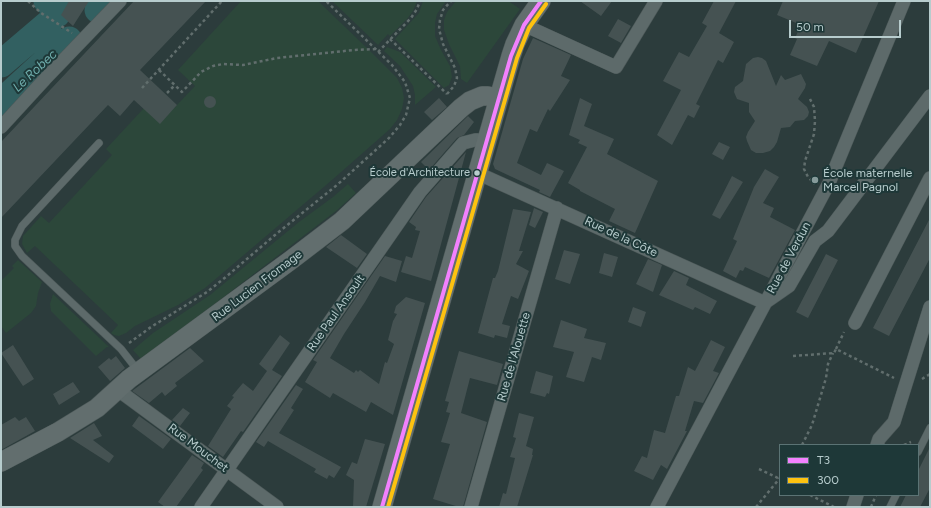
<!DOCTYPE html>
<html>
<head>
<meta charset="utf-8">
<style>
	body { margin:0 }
	#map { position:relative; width:931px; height:508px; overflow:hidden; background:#2c3c3c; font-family:Figtree,sans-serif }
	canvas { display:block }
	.frame { position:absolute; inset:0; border:2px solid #b7cccd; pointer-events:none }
	.legend { position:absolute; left:779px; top:444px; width:140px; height:52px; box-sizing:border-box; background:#1e3838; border:1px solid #5b7374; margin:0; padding:5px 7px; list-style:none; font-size:12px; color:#b7cccd }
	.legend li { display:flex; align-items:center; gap:8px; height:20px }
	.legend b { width:20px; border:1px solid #5b7374 }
	.scale { position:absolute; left:789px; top:20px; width:112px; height:18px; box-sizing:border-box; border:2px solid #b7cccd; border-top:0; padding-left:5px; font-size:12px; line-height:14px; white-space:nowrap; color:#b7cccd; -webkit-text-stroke:3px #1e3838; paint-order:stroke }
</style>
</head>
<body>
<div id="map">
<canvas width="931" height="508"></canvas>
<div class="frame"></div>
<ul class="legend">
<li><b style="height:5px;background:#f381fe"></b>T3</li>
<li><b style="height:5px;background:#fdc210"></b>300</li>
</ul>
<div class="scale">50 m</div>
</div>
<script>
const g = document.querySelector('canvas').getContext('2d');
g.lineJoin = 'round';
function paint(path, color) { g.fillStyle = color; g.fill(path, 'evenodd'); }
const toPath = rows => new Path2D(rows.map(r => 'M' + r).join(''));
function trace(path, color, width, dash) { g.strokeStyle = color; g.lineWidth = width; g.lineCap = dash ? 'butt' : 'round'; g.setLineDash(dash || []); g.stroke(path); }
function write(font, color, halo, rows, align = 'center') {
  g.font = font + ' Figtree,sans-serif'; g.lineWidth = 4; g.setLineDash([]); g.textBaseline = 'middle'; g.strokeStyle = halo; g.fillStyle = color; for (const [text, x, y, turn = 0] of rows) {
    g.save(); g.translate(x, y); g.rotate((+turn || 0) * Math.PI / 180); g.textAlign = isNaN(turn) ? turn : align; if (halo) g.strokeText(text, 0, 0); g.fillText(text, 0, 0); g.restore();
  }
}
paint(toPath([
	[241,1,318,1,368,49,397,78,402,88,404,98,402,109,397,120,390,129,332,180,205,288,178,305,135,326,126,333,119,336,114,335,111,333,118,325,35,246,27,253,22,244,23,236,41,216,49,223,112,155,106,149,144,108,160,123,195,86,178,70],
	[332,1,417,1,413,11,407,19,390,36,388,34,378,45],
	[423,1,446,1,437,14,435,23,435,36,441,50,450,66,452,77,449,85,444,88,395,39,419,13],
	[456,1,511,1,510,2,520,9,467,83,461,79,460,66,449,44,444,30,444,20,447,12],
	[387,47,400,52,436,87,415,105,415,95,413,86,400,66,384,51],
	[348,184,356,193,336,211,144,358,140,358,133,350,153,333,210,295,299,222,333,197],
	[18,260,42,282,38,293,36,306,31,313,6,333,1,326,1,281,14,268,12,266],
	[53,294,109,347,107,347,96,356,51,311,50,304]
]), '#2c473a');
trace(toPath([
	[61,8,65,1]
]), '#326061', 4.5);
trace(toPath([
	[47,1,61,8,57,14],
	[98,10,106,1],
	[1,64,49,23],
	[1,102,69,40]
]), '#326061', 27);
paint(toPath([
	[69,1,89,1,73,26,61,15],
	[134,1,206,1,140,70,177,105,160,124,134,100,120,116,108,105,1,218,1,142],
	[580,1,612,1,601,16],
	[714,1,736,1,719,33,734,42,723,63,718,60,696,104,700,106,694,118,688,115,672,145,657,135,681,90,663,81,679,52,689,57,707,26,702,23],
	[783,1,879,1,856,53,829,41,817,66,790,55,797,39,795,38,801,25,777,15],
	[618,19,631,26,621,43,608,36],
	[533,38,571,55,561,76,570,80,550,111,548,109,537,132,530,129,517,163,541,175,547,163,564,171,550,197,539,192,540,190,495,169,493,164,523,59],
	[758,57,762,58,766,61,776,86,781,75,785,80,801,74,806,84,805,88,798,99,807,107,809,112,808,116,804,120,795,121,790,127,781,128,777,142,774,147,770,151,763,153,756,153,751,150,747,141,746,137,748,132,755,121,749,112,749,103,737,99,734,92,735,87,743,81,746,64,753,58],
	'204 102a6 6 0 1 1 12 0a6 6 0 1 1-12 0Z',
	[439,98,447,107,432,120,424,112],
	[580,98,592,104,584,126,614,139,607,154,658,181,635,233,609,221,615,209,580,191,580,190,568,183,587,147,578,143,580,140,569,135],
	[468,116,474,122,464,135,457,138,429,170,421,162],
	[719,142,730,147,723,160,712,154],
	[466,152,431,281,401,272,406,256,412,258,420,231,415,230,416,227,409,222,426,197],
	[765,169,779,177,763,203,774,208,770,217,795,230,769,278,745,267,743,271,740,270,736,278,723,271,737,241,733,239,754,187],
	[732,176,743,182,720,219,712,215],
	[534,208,543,212,535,228,529,225],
	[513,209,531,212,519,251,523,251,516,264,529,271,518,299,511,296,502,324,510,326,507,338,495,335,494,338,478,333,493,278,495,278,498,271],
	[930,218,930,258,889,336,873,328],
	[341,235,367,254,357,268,326,247],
	[564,250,580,254,570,284,555,279],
	[604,253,618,257,612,277,599,273],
	[826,254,838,260,808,318,796,312],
	[385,256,402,261,396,282,380,276,365,302,344,334,330,358,354,373,356,370,358,372,360,370,379,384,385,362,387,363,394,344,388,340,393,321,397,314,394,313,396,306,406,297,425,303,393,415,371,402,366,412,333,393,330,398,305,382,317,362,313,360],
	[648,259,662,265,653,292,636,284],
	[674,271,689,278,686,285,717,301,710,314,695,307,693,310,659,295],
	[633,307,646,312,641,327,628,322],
	[561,320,587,329,584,338,606,343,601,360,592,357,584,382,566,377,574,352,553,347],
	[280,335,290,343,272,370,282,376,243,432,241,431,223,457,208,446,231,409,227,406,234,397,232,396,243,383,253,391,267,371,259,364],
	[711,340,725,347,713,371,719,373,703,403,694,401,685,431,687,431,667,469,661,465,653,480,634,471,642,456,647,458,654,430,665,433,676,396,679,396,688,367,695,371],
	[13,345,34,379,23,386,1,353],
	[190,348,204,361,175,383,177,386,165,396,162,392,149,403,132,391],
	[459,351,503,364,497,385,470,378,461,413,487,422,463,507,459,507,433,499,450,444,441,442,450,413,446,412,449,402,445,401],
	[116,356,125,368,110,381,98,367,109,358,111,360],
	[536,371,553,376,549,394,547,393,545,397,530,393],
	[73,382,80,392,59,405,53,394],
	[296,385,303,389,291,408,294,410,279,433,341,467,334,478,329,475,327,479,314,472,316,469,268,441,264,447,256,442],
	[183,408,190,413,180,426,172,420],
	[519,413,534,417,526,446,533,449,532,455,533,455,517,507,499,507,503,493,506,494,515,458,510,457,516,438,513,437],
	[139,416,171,439,163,449,132,426],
	[15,417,19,421,26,417,35,431,1,450,1,425],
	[94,423,102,436,93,440,114,456,109,463,70,438],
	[365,439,385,444,366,507,353,507,354,480,346,475,352,462,357,464],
	[930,447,930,488,920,507,900,507,906,495,918,495,918,471],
	[192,455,204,463,201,468,203,470,176,507,165,507,158,502]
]), '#455252');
const lane = toPath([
	[99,143,22,226,15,240,15,246,22,256,121,349,139,372],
	[918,452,930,428],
	[890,507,896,495]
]);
const street = toPath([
	[524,25,616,67,656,1],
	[1,127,45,79,120,1],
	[477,173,765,303],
	[766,302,789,286,815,241,828,231,930,96],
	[855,323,930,178],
	[118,390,277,507],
	[877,445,879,439,894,422,930,307],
	[201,507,420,192,463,143,475,140,486,140],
	[471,507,557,208],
	[657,507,829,183,904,1],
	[853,507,857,495]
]);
const secondary = toPath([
	[1,462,58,432,97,408,129,379,291,260,342,221,461,108,470,101,482,96,488,96,498,98],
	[382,507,511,56,515,44,524,25,541,1]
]);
trace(lane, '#4c5858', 8);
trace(street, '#4c5858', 14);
trace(secondary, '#4c5858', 20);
trace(toPath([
	[28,1,41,13,72,33],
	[390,39,447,94],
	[378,52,411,18,417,9,420,1],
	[159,70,182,92,201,72,213,66,223,64,243,65,277,58,354,50,376,49],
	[142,88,222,1],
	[167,93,175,85],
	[447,94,454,86,457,78,455,68,443,44,439,29,440,20,443,10,451,1],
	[810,99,814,107,815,121,814,134,805,161,804,169,808,177,815,184],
	[129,343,151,327,207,292,227,276,275,235,337,185,389,138,400,125,406,115,410,98,405,82,392,65,326,1],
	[836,349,844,332],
	[793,356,834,353,836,349,894,378],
	[922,379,930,374],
	[802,445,812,425,826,378,828,364,833,353],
	[904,445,911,442],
	[759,469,780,479],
	[810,495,834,507],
	[756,507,780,478],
	[871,507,876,495]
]), '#616e6d', 2.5, [3, 3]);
trace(lane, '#5d6a6a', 7);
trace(street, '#5d6a6a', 13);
trace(secondary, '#626e6e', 19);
trace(toPath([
	[382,507,511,56,524,25,541,1]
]), '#f381fe', 4);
trace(toPath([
	[388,507,517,58,529,28,546,4]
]), '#fdc210', 4);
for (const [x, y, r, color] of [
	[477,173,3.5,"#b7cccd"],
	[815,180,4,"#869a9a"]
]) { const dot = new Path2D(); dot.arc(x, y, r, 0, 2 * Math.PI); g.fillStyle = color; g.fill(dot); trace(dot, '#1e3838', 1.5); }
write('11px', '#b7cccd', '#1e3838', [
	["École d'Architecture",470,173]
], 'right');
write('12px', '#b7cccd', '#1e3838', [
	["École maternelle",823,173],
	["Marcel Pagnol",823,187]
], 'left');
write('12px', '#b7cccd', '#1e3838', [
	["Rue de la Côte",621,237,25],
	["Rue de Verdun",789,258,-62],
	["Rue Lucien Fromage",257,286,-37],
	["Rue Paul Ansoult",336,313,-55],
	["Rue de l'Alouette",514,357,-74],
	["Rue Mouchet",198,448,37]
]);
write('italic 13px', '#6fadac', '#1e3838', [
	["Le Robec",35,71,-43]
]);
</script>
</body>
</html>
